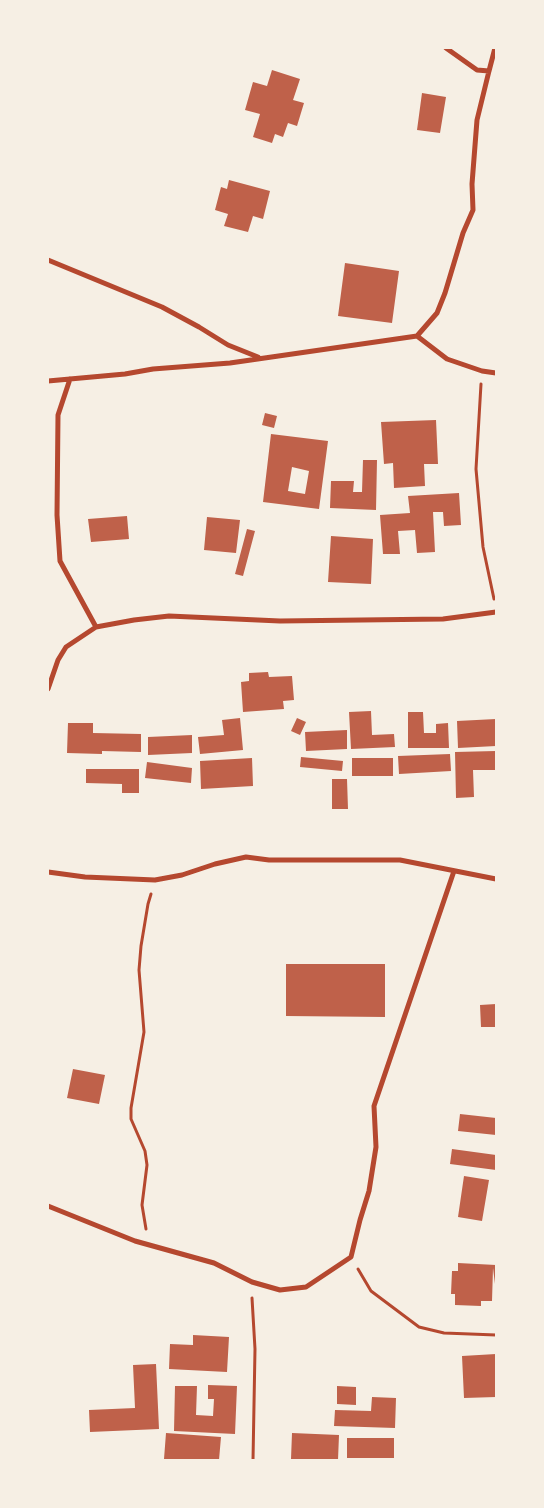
<!DOCTYPE html>
<html>
<head>
<meta charset="utf-8">
<style>
	body { margin:0 }
	#map { position:relative; width:544px; height:1508px; overflow:hidden; background:#f6efe4; font-family:Helvetica,sans-serif }
	canvas { display:block }
	.frame { position:absolute; inset:0; border:49px solid #f6efe4; pointer-events:none }
</style>
</head>
<body>
<div id="map">
<canvas width="544" height="1508"></canvas>
<div class="frame"></div>
</div>
<script>
const g = document.querySelector('canvas').getContext('2d');
g.lineJoin = 'round';
function paint(path, color) { g.fillStyle = color; g.fill(path, 'evenodd'); }
const toPath = rows => new Path2D(rows.map(r => 'M' + r).join(''));
function trace(path, color, width, dash) { g.strokeStyle = color; g.lineWidth = width; g.lineCap = dash ? 'butt' : 'round'; g.setLineDash(dash || []); g.stroke(path); }
paint(toPath([
	[272,70,300,79,293,100,304,103,297,126,288,123,283,137,275,134,272,143,253,137,260,114,245,110,253,82,267,86],
	[422,93,446,97,440,133,417,130],
	[229,180,270,191,263,219,253,216,248,232,224,226,228,214,215,210,221,187,227,189],
	[345,263,399,271,392,323,338,316],
	[265,413,277,416,274,428,262,425],
	[436,420,438,464,424,464,425,486,394,488,393,463,384,464,381,422],
	[271,434,328,441,319,509,263,502],
	[292,467,309,471,305,494,288,491],
	[363,460,377,460,376,510,330,508,331,481,354,481,353,492,362,492],
	[459,493,461,525,444,526,443,512,433,512,435,552,417,553,415,530,398,531,400,554,383,554,380,515,410,513,408,496],
	[127,516,129,539,91,542,88,519],
	[207,517,240,520,236,553,204,550],
	[247,529,255,531,243,576,235,574],
	[331,536,373,539,371,584,328,582],
	[268,672,269,677,292,676,294,700,283,701,284,709,243,712,241,682,249,681,249,673],
	[371,711,372,735,394,734,395,747,351,749,349,712],
	[408,712,423,712,424,733,436,733,436,724,448,723,449,748,408,748],
	[240,718,243,750,200,754,198,737,224,735,222,720],
	[297,718,306,722,300,735,291,731],
	[496,719,496,746,458,748,457,721],
	[68,723,93,723,93,733,141,734,141,752,102,751,102,754,67,753],
	[347,730,347,749,306,751,305,732],
	[192,735,192,753,148,755,148,737],
	[496,751,496,770,473,770,474,797,456,798,455,752],
	[450,754,451,771,399,774,398,756],
	[301,757,343,761,342,771,300,767],
	[252,758,253,786,201,789,200,761],
	[352,758,393,758,393,776,352,776],
	[147,762,192,768,191,783,145,778],
	[86,769,139,769,139,793,122,793,122,784,86,783],
	[332,779,347,779,348,809,332,809],
	[286,964,385,964,385,1017,286,1016],
	[496,1004,496,1027,481,1027,480,1005],
	[73,1069,105,1075,99,1104,67,1098],
	[460,1114,496,1118,496,1135,458,1131],
	[452,1149,496,1155,496,1170,450,1164],
	[464,1176,489,1180,482,1221,458,1217],
	[458,1263,496,1265,496,1284,495,1284,493,1268,492,1301,481,1301,481,1306,455,1305,455,1294,451,1294,452,1271,458,1271],
	[193,1335,229,1337,227,1372,169,1369,170,1344,193,1345],
	[496,1354,496,1397,464,1398,462,1356],
	[156,1364,159,1429,90,1432,89,1410,135,1408,133,1365],
	[208,1385,237,1386,235,1434,174,1431,175,1386,197,1386,196,1415,213,1416,214,1399,208,1399],
	[337,1386,356,1387,356,1405,337,1404],
	[372,1397,396,1398,395,1428,334,1426,335,1410,371,1411],
	[166,1433,221,1437,219,1460,164,1459],
	[292,1433,339,1435,338,1460,291,1459],
	[347,1438,394,1438,394,1458,347,1458]
]), '#bf614a');
trace(toPath([
	[481,384,476,469,483,547,494,599],
	[146,1229,142,1205,147,1165,145,1151,131,1119,131,1108,144,1032,139,970,141,946,148,904,151,894],
	[358,1269,371,1291,419,1327,444,1333,496,1335],
	[252,1298,255,1349,253,1460]
]), '#b5482f', 3);
trace(toPath([
	[489,71,495,48],
	[48,260,162,307,199,327,228,345,258,357],
	[417,336,447,359,482,371,496,373],
	[70,379,58,415,57,515,60,561,96,627],
	[48,381,125,374,153,369,230,363,417,336,437,313,445,293,463,233,473,210,472,184,477,120,489,71,477,70,446,48],
	[48,689,58,660,66,647,96,627,134,620,169,616,280,621,443,619,496,612],
	[48,872,85,877,155,880,182,875,215,864,246,857,269,860,400,860,496,879],
	[48,1206,135,1241,214,1263,252,1282,280,1290,306,1287,351,1257,360,1220,369,1191,376,1147,374,1106,454,871]
]), '#b5482f', 5);
</script>
</body>
</html>
